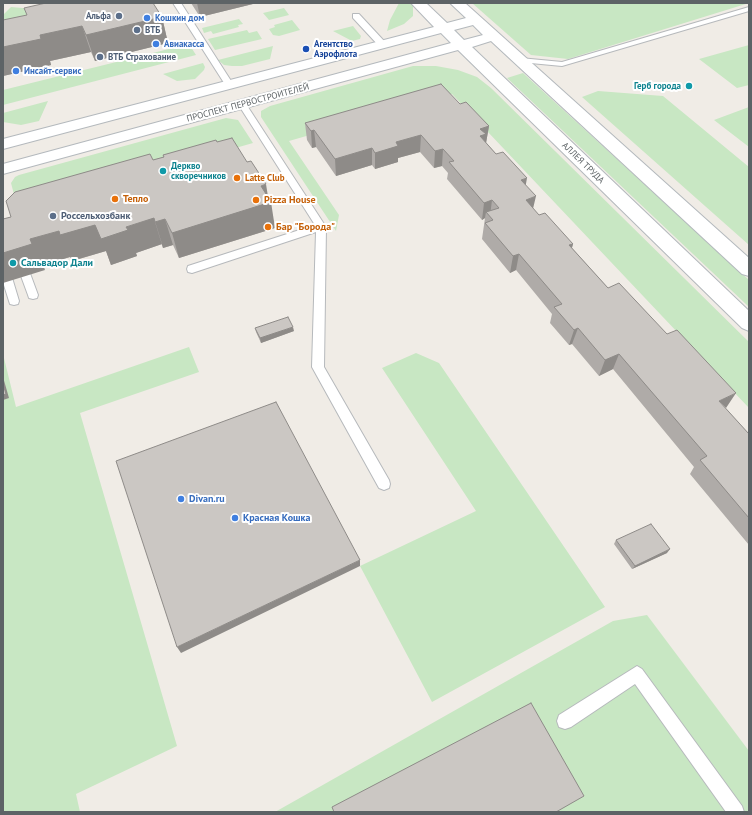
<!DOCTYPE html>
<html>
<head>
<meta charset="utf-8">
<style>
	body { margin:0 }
	#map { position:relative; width:752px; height:815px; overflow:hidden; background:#f0ece6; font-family:"PT Sans",sans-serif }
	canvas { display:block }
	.frame { position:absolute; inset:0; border:4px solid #5d6366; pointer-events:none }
</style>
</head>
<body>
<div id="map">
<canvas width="752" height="815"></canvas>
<div class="frame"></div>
</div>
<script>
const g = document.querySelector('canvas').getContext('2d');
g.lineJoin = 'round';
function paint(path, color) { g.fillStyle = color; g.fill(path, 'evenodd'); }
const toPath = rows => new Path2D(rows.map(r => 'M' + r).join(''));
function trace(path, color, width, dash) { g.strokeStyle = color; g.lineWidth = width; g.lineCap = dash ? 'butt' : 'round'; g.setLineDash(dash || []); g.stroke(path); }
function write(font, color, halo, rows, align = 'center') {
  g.font = font + ' "PT Sans",sans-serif'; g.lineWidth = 4; g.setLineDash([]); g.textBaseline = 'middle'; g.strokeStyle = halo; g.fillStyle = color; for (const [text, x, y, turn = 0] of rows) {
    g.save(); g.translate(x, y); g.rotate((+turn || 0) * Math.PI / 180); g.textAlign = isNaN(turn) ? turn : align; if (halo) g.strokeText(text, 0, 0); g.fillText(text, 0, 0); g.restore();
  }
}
paint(toPath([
	[399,3,413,3,413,16,404,24,387,31,390,20],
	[472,3,749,3,568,59,531,55],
	[11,7,45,10,3,31,3,15],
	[284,8,289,15,269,20,263,13],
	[239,19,243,24,238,25,239,27,213,34,211,31,204,33,202,28],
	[292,20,300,30,279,36,273,35,269,29,275,27,274,25],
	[353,26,361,36,360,39,352,41,333,31],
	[247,30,249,33,257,31,262,39,215,50,208,39],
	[189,44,196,55,3,105,3,90],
	[749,45,749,85,737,88,699,59],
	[273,46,270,59,242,66,232,66,224,65,218,60],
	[203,63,205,67,204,70,195,79,177,81,163,74],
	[413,66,436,66,458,70,477,77,491,88,749,342,749,408,452,94,289,141,339,215,336,231,261,117,261,111,270,106],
	[523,73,749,280,749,307,507,78],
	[598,91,663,96,749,167,749,245,582,97],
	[48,101,39,121,21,125,3,122,3,113],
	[749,107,749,147,714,120],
	[226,118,238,120,253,143,18,210,11,183,15,177,19,175],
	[189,347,199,372,80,413,177,746,76,794,80,812,3,812,3,354,16,407],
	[416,353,439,363,605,607,432,702,360,566,476,511,382,368],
	[647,615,749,751,749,812,275,812,613,621]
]), '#c8e7c3');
const lane = toPath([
	[173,3,181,3,233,84,232,86,226,86,173,3],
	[749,7,749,11,562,66,520,62,516,60,520,58,562,62,749,7],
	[353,14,359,14,385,42,385,46,379,46,353,18,353,14],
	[242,101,246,104,326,227,324,367,389,480,390,484,389,488,384,490,379,488,312,367,316,232,192,273,188,272,187,269,188,266,315,225,238,104,242,101],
	[26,272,30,273,31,276,38,295,37,298,33,299,29,298,28,295,21,276,22,273,26,272],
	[8,277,12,278,13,281,19,301,18,304,14,305,10,304,9,301,3,282,4,278,8,277],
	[637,666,642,669,742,806,744,812,726,812,635,684,571,727,565,729,559,727,557,721,559,715,637,666]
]);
const secondary = toPath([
	[411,3,426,3,447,23,466,18,450,3,465,3,749,258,749,276,742,274,491,41,472,47,749,311,749,331,742,328,458,50,3,174,3,164,451,43,441,33,3,149,3,139,434,27,411,3],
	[473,25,483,35,464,40,454,30,473,25]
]);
trace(lane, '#b6b9bc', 2);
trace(secondary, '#b4b9bd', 2);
paint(lane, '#fff');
paint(secondary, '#fff');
paint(toPath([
	[191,3,257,3,200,17],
	[162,17,168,43,95,61,91,52,50,61,51,65,3,76,3,20],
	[460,104,489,126,486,143,526,186,533,209,539,215,573,244,572,248,608,288,725,408,749,434,749,545,690,474,694,467,613,369,599,376,572,344,569,345,550,323,552,314,516,270,510,273,482,239,485,218,482,220,447,179,448,173,442,166,434,168,420,152,398,158,398,162,375,169,372,165,336,176,316,147,312,148,307,140,305,123],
	[217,142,268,197,275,228,179,258,173,245,163,248,162,244,136,253,137,256,111,265,106,251,72,261,70,257,43,265,45,270,11,217,153,160,164,157,163,155],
	[255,328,294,331,261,343,256,332],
	[616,540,667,553,632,569,614,544]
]), '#afaba8');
paint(toPath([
	[197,3,257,3,200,17],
	[162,17,168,43,95,61,86,35],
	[82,26,91,52,50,61,51,65,3,76,3,47,40,35],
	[489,126,486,143,484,144,478,153,480,129],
	[314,130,316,147,312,148,311,131],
	[421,135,420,152,398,158,398,162,375,169,375,153,396,142],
	[372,148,372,165,336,176,335,159],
	[443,149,442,166,434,168,435,151],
	[527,178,524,195,521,180],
	[266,184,269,203,271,202,275,228,179,258,172,233,261,186],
	[536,196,532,213,526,200],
	[492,200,490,216,486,212,485,218,482,220,484,203],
	[154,218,162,244,136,253,137,256,111,265,106,251,72,261,70,257,43,265,45,270,3,283,3,253,30,239,59,231,95,225,126,227],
	[165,219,173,245,163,248,155,222],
	[573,244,568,260,569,245],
	[519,254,516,270,510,273,513,256],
	[293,327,294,331,261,343,260,338],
	[578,328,572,344,569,345,574,330],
	[619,354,613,369,599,376,605,360],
	[3,377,9,398,3,400],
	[736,393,726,408,719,401],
	[670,549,667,553,632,569,635,566],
	[360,560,360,566,181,653,177,647]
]), '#8e8b88');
const building = toPath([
	[46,3,153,3,162,17,86,35,82,26,40,35,41,39,3,47,3,20,27,15,24,8,46,3],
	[441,84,460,104,466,102,489,126,480,129,486,134,480,136,496,154,503,152,527,178,521,180,536,196,526,200,539,215,545,213,573,244,569,245,608,288,619,283,667,334,677,330,736,393,719,401,749,434,749,518,700,460,707,456,619,354,605,360,578,328,574,330,554,307,562,304,519,254,513,256,485,223,493,220,486,212,499,208,492,200,484,203,449,162,454,161,443,149,435,151,421,135,396,142,398,146,375,153,372,148,335,159,314,130,311,131,305,123,441,84],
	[232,138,247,162,251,161,266,184,261,186,271,202,172,233,165,219,155,222,154,218,126,227,128,230,101,239,95,225,60,235,59,231,30,239,32,244,3,253,3,219,11,217,6,201,15,192,150,154,153,160,164,157,163,155,216,140,217,142,232,138],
	[288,317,293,327,260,338,255,328,288,317],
	[3,384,6,394,3,395,3,384],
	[276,402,360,560,177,647,116,461,276,402],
	[651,524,670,549,635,566,616,540,651,524],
	[531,703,584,796,556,812,334,812,332,807,531,703]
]);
paint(building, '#cbc7c3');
trace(building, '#8e8b88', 1);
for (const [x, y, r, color] of [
	[119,16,4,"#5c6f8a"],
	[147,18,4,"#3f7fe0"],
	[137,30,4,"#5c6f8a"],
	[156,44,4,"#3f7fe0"],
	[306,49,4,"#1a4fb4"],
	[100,57,4,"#5c6f8a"],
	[16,71,4,"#3f7fe0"],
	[689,86,4,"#0f9aa8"],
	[163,171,4,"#0f9aa8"],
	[237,178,4,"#e8710a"],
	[115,199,4,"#e8710a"],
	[256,200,4,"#e8710a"],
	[53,216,4,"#5c6f8a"],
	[268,227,4,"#e8710a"],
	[13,263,4,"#0f9aa8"],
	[181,499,4,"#3f7fe0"],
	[235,518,4,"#3f7fe0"]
]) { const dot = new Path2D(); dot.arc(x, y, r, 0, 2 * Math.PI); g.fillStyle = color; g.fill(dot); trace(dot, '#fff', 1.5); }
write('bold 9px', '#4e5e75', '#fff', [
	["Альфа",111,16,"right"],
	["ВТБ",145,30],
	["ВТБ Страхование",108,57]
], 'left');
write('bold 9px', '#366cbe', '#fff', [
	["Кошкин дом",155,18],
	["Авиакасса",164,44],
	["Инсайт-сервис",24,71]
], 'left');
write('bold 9px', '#164399', '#fff', [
	["Агентство",314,44],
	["Аэрофлота",314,54]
], 'left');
write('bold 9px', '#0d838f', '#fff', [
	["Герб города",681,86],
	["Деркво",171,166,"left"],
	["скворечников",171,176,"left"]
], 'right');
write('9px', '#5d6366', '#fff', [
	["ПРОСПЕКТ ПЕРВОСТРОИТЕЛЕЙ",248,103,-15],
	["АЛЛЕЯ ТРУДА",583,163,44]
]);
write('bold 9px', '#c56008', '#fff', [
	["Latte Club",245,178]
], 'left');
write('bold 10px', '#c56008', '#fff', [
	["Тепло",123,199],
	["Pizza House",264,200],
	["Бар \"Борода\"",276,227]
], 'left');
write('bold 10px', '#4e5e75', '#fff', [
	["Россельхозбанк",61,216]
], 'left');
write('bold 10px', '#0d838f', '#fff', [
	["Сальвадор Дали",21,263]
], 'left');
write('bold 10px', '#366cbe', '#fff', [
	["Divan.ru",189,499],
	["Красная Кошка",243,518]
], 'left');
</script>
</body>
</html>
